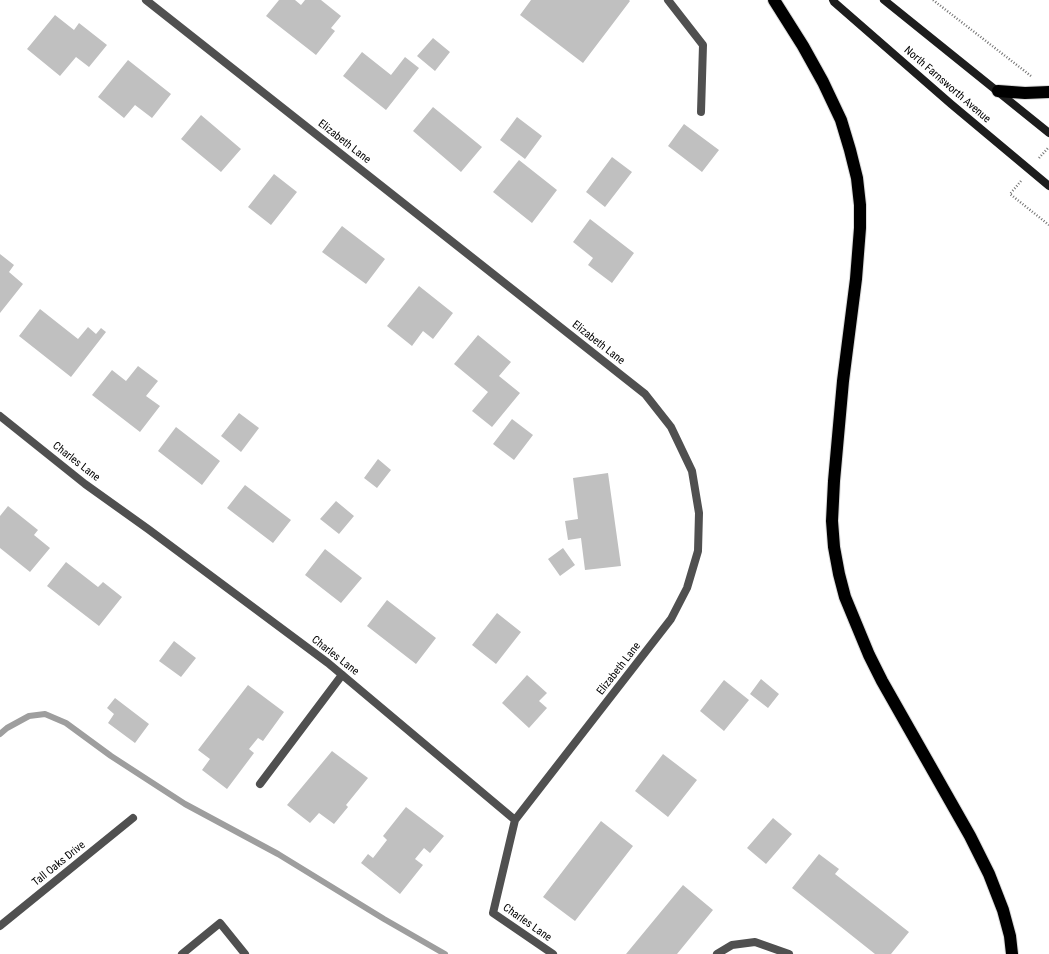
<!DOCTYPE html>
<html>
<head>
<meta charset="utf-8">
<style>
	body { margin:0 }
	canvas { display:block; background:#fff }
</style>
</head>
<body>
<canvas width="1049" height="954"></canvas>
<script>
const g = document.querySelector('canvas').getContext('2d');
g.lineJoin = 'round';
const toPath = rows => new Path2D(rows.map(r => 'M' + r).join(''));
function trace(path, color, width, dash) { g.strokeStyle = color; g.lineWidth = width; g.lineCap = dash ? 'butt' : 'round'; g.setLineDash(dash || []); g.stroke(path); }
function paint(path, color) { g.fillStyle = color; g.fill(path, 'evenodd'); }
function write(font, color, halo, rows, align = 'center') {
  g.font = font + ' "Roboto Condensed",sans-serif'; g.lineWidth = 3.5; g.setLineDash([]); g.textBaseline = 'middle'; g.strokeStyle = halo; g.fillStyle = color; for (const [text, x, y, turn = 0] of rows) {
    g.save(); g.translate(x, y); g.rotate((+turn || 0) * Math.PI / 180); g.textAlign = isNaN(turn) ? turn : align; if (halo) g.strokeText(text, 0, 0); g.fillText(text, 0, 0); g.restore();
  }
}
trace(toPath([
	[0,734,7,728,29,716,45,714,66,723,111,756,185,804,278,854,384,919,445,954]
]), '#9e9e9e', 6);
paint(toPath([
	[279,0,295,0,301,5,305,0,321,0,341,16,331,28,335,31,316,55,266,16],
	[531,0,629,0,630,1,583,63,520,15],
	[55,15,74,30,79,23,107,45,89,67,76,57,60,76,27,49],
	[433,38,450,52,435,71,417,56],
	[362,52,391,75,405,57,419,68,386,110,343,76],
	[128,60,171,94,152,118,135,105,124,118,98,97],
	[433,107,482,147,461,172,413,131],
	[201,115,241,149,221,172,181,139],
	[517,117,542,136,525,159,500,140],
	[684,124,719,150,702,172,668,146],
	[612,157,632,172,605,207,586,192],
	[519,160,557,190,532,223,493,192],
	[274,174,297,192,271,225,248,207],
	[590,219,634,253,612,283,588,265,593,258,573,242],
	[342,226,385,259,366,284,322,252],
	[0,254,14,265,9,272,23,284,0,313],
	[419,286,453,313,433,339,423,331,412,346,387,326],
	[40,309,78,339,88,327,96,334,101,328,106,332,71,377,19,336],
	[478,335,511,362,499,376,520,393,492,427,472,411,488,392,454,364],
	[138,366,158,381,146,396,160,406,140,432,92,395,112,370,126,381],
	[239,413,259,428,241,452,221,436],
	[512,419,533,435,514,460,493,444],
	[176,427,220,461,202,485,158,451],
	[378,459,391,470,377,488,364,478],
	[608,473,621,566,585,570,581,538,568,540,565,521,578,519,573,478],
	[245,485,291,520,273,543,227,508],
	[336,501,354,516,339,534,320,519],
	[8,506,38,530,34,535,50,548,30,572,0,548,0,516],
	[563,548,575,565,560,576,548,559],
	[325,549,362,578,341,603,305,575],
	[66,562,98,587,103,582,122,597,99,626,47,586],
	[387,600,436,638,416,664,367,626],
	[497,613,521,632,496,664,472,645],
	[174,641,196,658,181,677,159,661],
	[527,675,547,693,539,701,547,708,529,728,502,703],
	[761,679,779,694,768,708,750,694],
	[724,680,749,700,724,731,700,711],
	[248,685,284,712,263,741,258,738,249,749,254,753,227,789,202,770,210,759,198,750],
	[115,698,149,724,135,743,108,723,114,714,107,708],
	[332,751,368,778,346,805,348,807,334,824,319,813,310,823,287,805],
	[663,754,697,780,668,817,635,791],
	[406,807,444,836,430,853,424,848,415,859,423,865,400,894,361,863,368,854,373,858,387,840,383,836],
	[773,818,792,834,766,864,747,848],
	[601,821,633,846,575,921,543,897],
	[819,854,839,869,835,874,909,932,891,954,875,954,792,888],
	[683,885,713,910,677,954,626,954]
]), '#c0c0c0');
const highway = toPath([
	[774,0,803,46,823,82,841,120,850,150,857,178,860,205,860,228,856,279,843,381,834,481,832,521,834,547,839,574,845,597,869,655,882,681,970,836,989,874,1003,910,1010,936,1012,954],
	[998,91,1025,93,1049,92]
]);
trace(highway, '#dbdbdb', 14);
trace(toPath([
	[933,0,1031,76],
	[1039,158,1048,148],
	[1021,181,1010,194,1049,225]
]), '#727272', 2.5, [1, 2]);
trace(toPath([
	[668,0,703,45,701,112],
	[260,784,342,675]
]), '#505050', 8);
trace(toPath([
	[146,0,645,394,671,427,692,471,699,513,698,551,687,588,671,619,515,820,493,913,553,954],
	[0,416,85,484,148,529,328,663,515,820],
	[0,926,133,818],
	[182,954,220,923,245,954],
	[717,954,732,945,755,942,789,954]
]), '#505050', 8);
trace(toPath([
	[833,0,834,2,951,104,1049,186],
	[884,0,1049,133]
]), '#1d1d1d', 8);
trace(highway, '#000', 12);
write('11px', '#000', '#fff', [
	["North Farnsworth Avenue",947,85,41],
	["Elizabeth Lane",344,142,38],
	["Elizabeth Lane",598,343,38],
	["Charles Lane",76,462,38],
	["Charles Lane",335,656,38],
	["Elizabeth Lane",619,669,-52],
	["Tall Oaks Drive",59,864,-39],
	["Charles Lane",527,923,35]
]);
</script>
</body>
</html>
